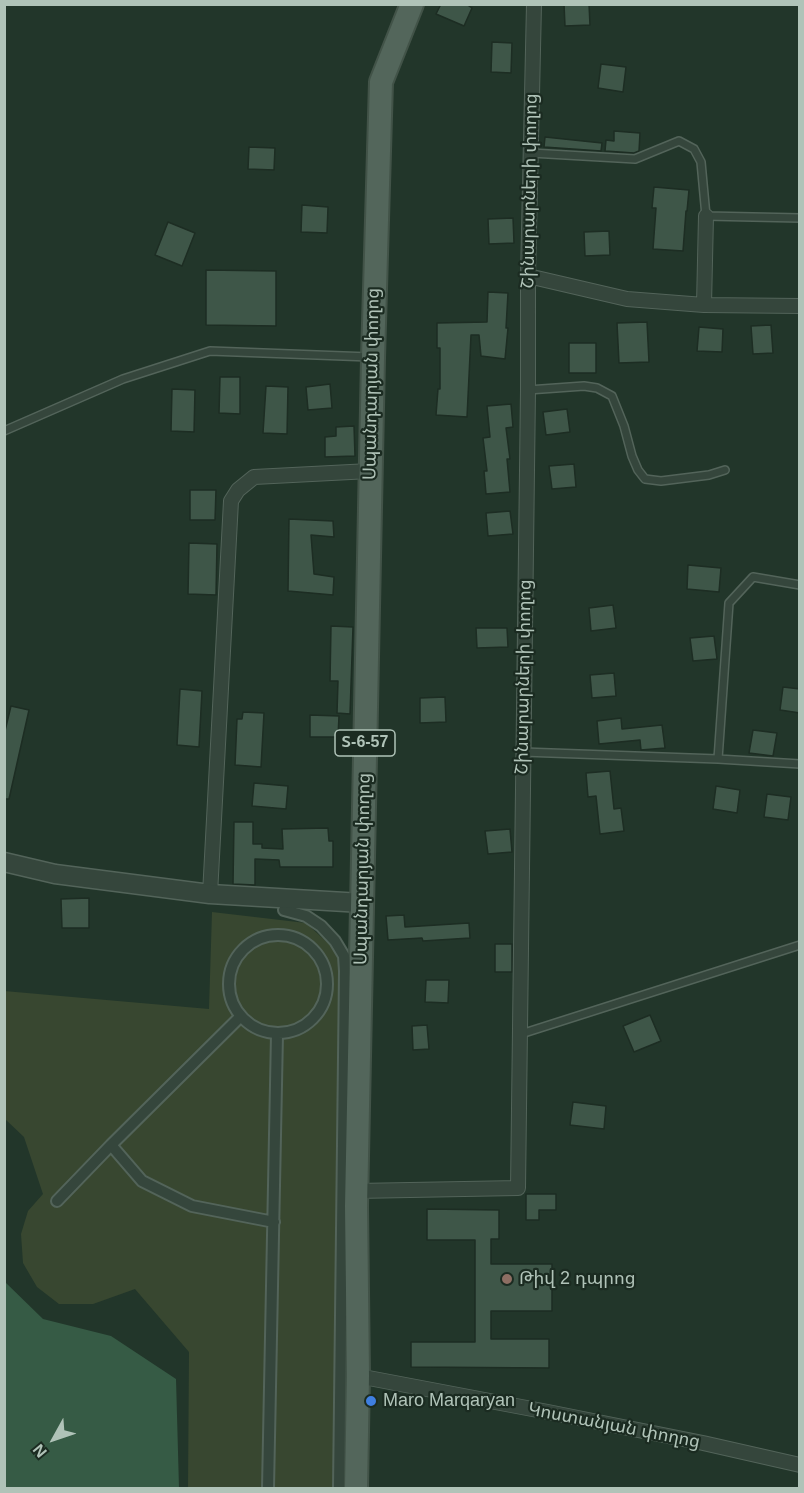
<!DOCTYPE html>
<html>
<head>
<meta charset="utf-8">
<style>
	body { margin:0 }
	#map { position:relative; width:804px; height:1493px; overflow:hidden; background:#22362a; font-family:Arial,sans-serif }
	canvas { display:block }
	.frame { position:absolute; inset:0; border:6px solid #b0c3b8; pointer-events:none }
	.north { position:absolute; left:24px; top:1409px; width:60px; height:60px; -webkit-text-stroke:4px #1b2b21; paint-order:stroke; rotate:230deg; font-size:16px; font-weight:700; line-height:24px; text-align:center; color:#b0c3b8 }
	.north::after { content:''; display:block; margin:auto; width:21px; height:27px; background:#b0c3b8; clip-path:polygon(50% 0,100% 100%,50% 72%,0 100%) }
</style>
</head>
<body>
<div id="map">
<canvas width="804" height="1493"></canvas>
<div class="frame"></div>
<div class="north">N</div>
</div>
<script>
const g = document.querySelector('canvas').getContext('2d');
g.lineJoin = 'round';
function paint(path, color) { g.fillStyle = color; g.fill(path, 'evenodd'); }
const toPath = rows => new Path2D(rows.map(r => 'M' + r).join(''));
function trace(path, color, width, dash) { g.strokeStyle = color; g.lineWidth = width; g.lineCap = dash ? 'butt' : 'round'; g.setLineDash(dash || []); g.stroke(path); }
function write(font, color, halo, rows, align = 'center') {
  g.font = font + ' Arial,"Noto Sans Armenian",sans-serif'; g.lineWidth = 4.5; g.setLineDash([]); g.textBaseline = 'middle'; g.strokeStyle = halo; g.fillStyle = color; for (const [text, x, y, turn = 0] of rows) {
    g.save(); g.translate(x, y); g.rotate((+turn || 0) * Math.PI / 180); g.textAlign = isNaN(turn) ? turn : align; if (halo) g.strokeText(text, 0, 0); g.fillText(text, 0, 0); g.restore();
  }
}
paint(toPath([
	[212,912,306,923,341,955,334,1488,188,1488,189,1352,135,1289,93,1304,59,1304,37,1287,23,1263,21,1234,28,1211,43,1194,24,1137,5,1119,4,991,209,1009]
]), '#384730');
paint(toPath([
	[4,1281,43,1319,111,1336,176,1379,179,1488,5,1488]
]), '#365b45');
const building = toPath([
	[441,4,466,4,472,8,464,26,436,14,441,4],
	[564,4,589,4,590,25,565,26,564,4],
	[492,42,512,43,511,73,491,72,492,42],
	[601,64,626,67,623,92,598,88,601,64],
	[614,131,640,133,639,151,634,153,605,151,606,140,614,141,614,131],
	[545,137,602,143,601,151,544,147,545,137],
	[249,147,275,148,274,170,248,169,249,147],
	[654,187,689,190,687,211,686,211,683,251,653,249,656,208,652,208,654,187],
	[302,205,328,207,327,233,301,232,302,205],
	[513,218,514,243,489,244,488,219,513,218],
	[168,222,195,233,182,266,155,255,168,222],
	[609,231,610,255,585,256,584,232,609,231],
	[206,270,276,271,276,326,206,325,206,270],
	[488,292,508,293,506,328,508,328,505,359,481,356,479,335,471,335,467,417,436,415,438,389,440,389,440,348,437,348,437,323,487,322,488,292],
	[647,322,649,362,619,363,617,323,647,322],
	[771,325,773,353,753,354,751,326,771,325],
	[699,327,723,329,722,352,697,351,699,327],
	[569,343,596,343,596,373,569,373,569,343],
	[220,377,240,377,240,414,219,413,220,377],
	[330,384,332,408,308,410,306,387,330,384],
	[266,386,288,387,287,434,263,433,266,386],
	[172,389,195,390,194,432,171,431,172,389],
	[511,404,513,427,506,428,510,459,507,459,510,492,486,494,484,471,487,471,483,438,490,437,487,406,511,404],
	[567,409,570,432,546,435,543,412,567,409],
	[354,426,355,456,325,457,325,437,336,436,336,427,354,426],
	[574,464,576,487,552,489,549,466,574,464],
	[190,490,216,490,215,520,190,520,190,490],
	[510,511,513,534,488,536,486,513,510,511],
	[289,519,333,521,334,537,311,535,314,574,334,577,333,595,288,591,289,519],
	[189,543,217,544,216,595,188,594,189,543],
	[688,565,721,568,719,592,687,589,688,565],
	[613,605,616,628,591,631,589,608,613,605],
	[331,626,353,627,350,714,337,713,338,681,330,681,331,626],
	[476,628,507,628,508,647,477,648,476,628],
	[714,636,717,659,693,661,690,638,714,636],
	[614,673,616,696,592,698,590,675,614,673],
	[783,687,800,689,800,713,780,710,783,687],
	[180,689,202,691,199,747,177,745,180,689],
	[445,697,446,722,420,723,420,698,445,697],
	[11,706,29,710,9,799,4,799,4,735,11,706],
	[243,712,264,713,261,767,235,765,237,719,242,719,243,712],
	[310,715,339,716,338,737,310,737,310,715],
	[621,718,622,729,662,725,665,748,641,750,640,740,599,744,597,721,621,718],
	[753,730,777,733,773,756,749,753,753,730],
	[610,771,614,809,621,808,624,831,600,834,596,796,588,797,586,773,610,771],
	[254,783,288,786,286,809,252,806,254,783],
	[716,786,740,790,737,813,713,809,716,786],
	[767,794,791,797,788,820,764,817,767,794],
	[234,822,253,822,253,844,262,844,262,848,283,849,282,829,328,828,329,841,333,841,333,867,280,867,279,860,255,859,255,885,233,884,234,822],
	[510,829,512,852,488,854,485,831,510,829],
	[89,898,89,928,62,928,61,899,89,898],
	[404,915,405,927,469,923,470,938,423,941,422,938,388,940,386,916,404,915],
	[495,944,512,944,512,972,495,972,495,944],
	[426,980,449,980,448,1003,425,1002,426,980],
	[650,1015,661,1041,634,1052,623,1026,650,1015],
	[427,1025,429,1049,413,1050,412,1026,427,1025],
	[573,1102,606,1106,604,1129,570,1125,573,1102],
	[526,1194,556,1194,556,1210,539,1210,539,1220,526,1220,526,1194],
	[427,1209,499,1210,499,1239,491,1239,491,1264,552,1264,552,1311,491,1311,491,1339,549,1339,549,1368,411,1367,411,1342,475,1342,475,1240,427,1240,427,1209]
]);
paint(building, '#3e5648');
trace(building, '#1d2d23', 1.5);
const service = toPath([
	[531,153,635,159,679,141,694,149,701,162,706,216,800,218],
	[528,390,584,386,597,388,612,396,624,426,632,456,638,470,645,479,661,481,709,475,725,470],
	[4,431,123,379,210,351,370,357],
	[523,752,718,759,729,603,753,577,800,585],
	[718,759,800,764],
	[521,1034,800,945]
]);
const pedestrian = toPath([
	[284,910,306,916,321,926,335,941,344,956,345,971,339,1488],
	'229 984a49 49 0 1 1 98 0a49 49 0 1 1-98 0Z',
	[240,1017,111,1145,142,1181,192,1206,274,1222],
	[57,1201,111,1145],
	[268,1488,277,1034]
]);
const minor = toPath([
	[528,276,627,299,704,305,800,306],
	[704,305,706,216],
	[210,894,231,501,238,490,254,477,370,471],
	[356,1191,518,1188,528,390,528,276,534,4],
	[358,1376,548,1412,703,1443,800,1465]
]);
const tertiary = toPath([
	[4,862,55,874,210,894,362,903]
]);
const primary = toPath([
	[356,1488,358,1376,356,1206,373,358,381,82,412,4]
]);
trace(service, '#53645a', 10);
trace(pedestrian, '#53645a', 14);
trace(minor, '#53645a', 16);
trace(tertiary, '#53645a', 21);
trace(primary, '#425348', 26);
trace(service, '#35463c', 7);
trace(pedestrian, '#35463c', 10);
trace(minor, '#35463c', 14);
trace(tertiary, '#35463c', 18);
trace(primary, '#53665b', 22);
for (const [x, y, r, color] of [
	[507,1279,6,"#8d6e63"],
	[371,1401,6,"#3f7fe0"]
]) { const dot = new Path2D(); dot.arc(x, y, r, 0, 2 * Math.PI); g.fillStyle = color; g.fill(dot); trace(dot, '#1b2b21', 2); }
for (const [x, y, w] of [
	[365,743,60]
]) { const box = new Path2D(); box.roundRect(x - w / 2, y - 13, w, 26, 4.5); g.fillStyle = '#1b2b21'; g.fill(box); trace(box, '#b0c3b8', 1.5); }
write('bold 16px', '#b0c3b8', null, [
	["Տ-6-57",365,743]
]);
write('18px', '#b0c3b8', '#1b2b21', [
	["Շինարարների փողոց",530,191,-89],
	["Սպանդարյան փողոց",372,384,-89],
	["Շինարարների փողոց",524,677,-89],
	["Սպանդարյան փողոց",363,869,-89],
	["Կոստանյան փողոց",614,1426,11]
]);
write('18px', '#b0c3b8', '#1b2b21', [
	["Թիվ 2 դպրոց",519,1279],
	["Maro Marqaryan",383,1401]
], 'left');
</script>
</body>
</html>
